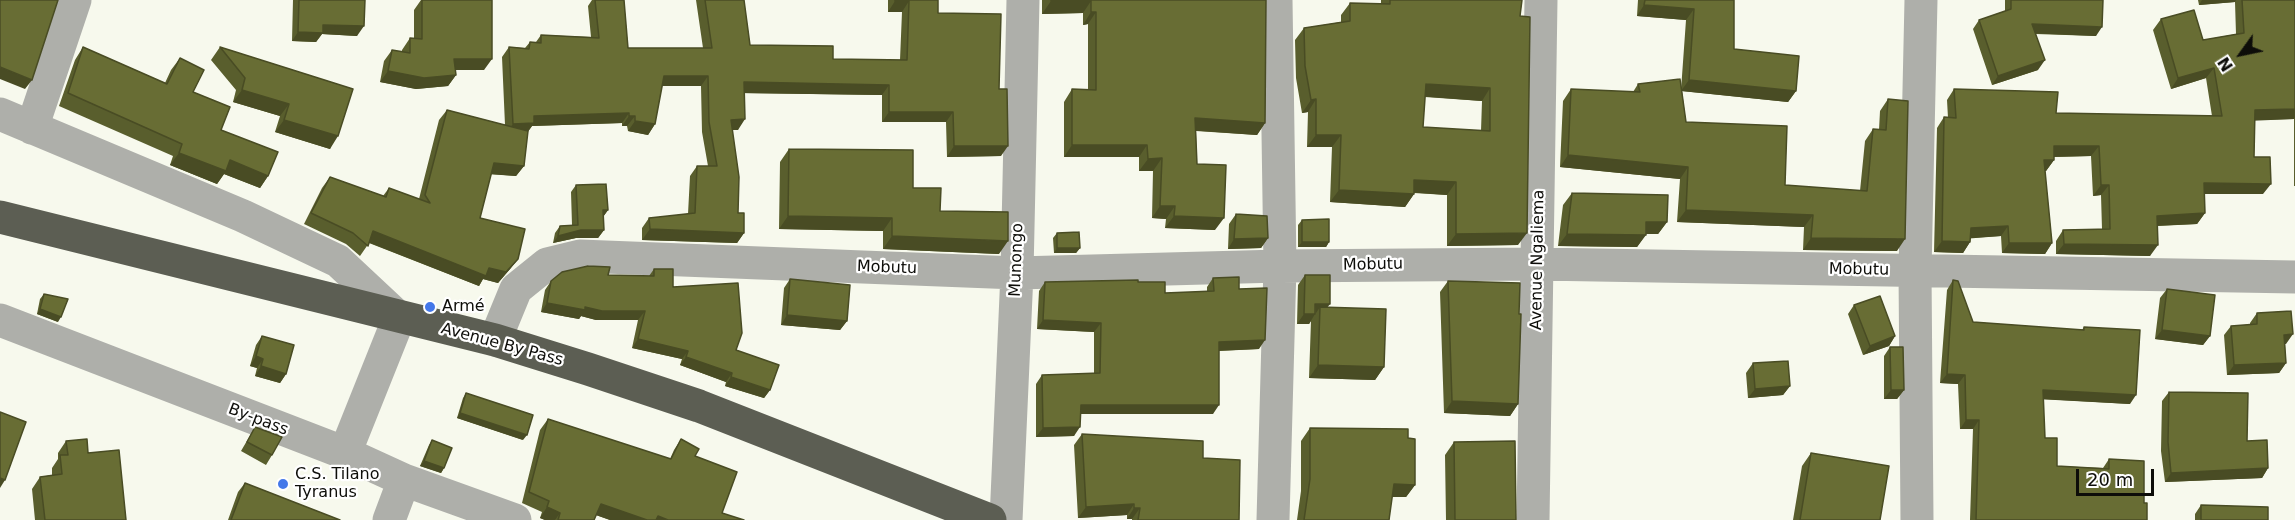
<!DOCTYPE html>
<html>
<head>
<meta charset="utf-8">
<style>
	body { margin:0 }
	#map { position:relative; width:2295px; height:520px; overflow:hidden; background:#f7f9ed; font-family:"DejaVu Sans",sans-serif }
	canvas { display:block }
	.north { position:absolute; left:2211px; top:24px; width:60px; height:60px; -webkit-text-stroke:4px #fff; paint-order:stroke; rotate:237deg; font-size:16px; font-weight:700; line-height:24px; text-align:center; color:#0d0d09 }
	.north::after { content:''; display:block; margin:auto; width:21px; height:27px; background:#0d0d09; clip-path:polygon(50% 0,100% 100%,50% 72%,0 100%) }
	.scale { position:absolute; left:2076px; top:469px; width:78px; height:27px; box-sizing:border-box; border:3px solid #0d0d09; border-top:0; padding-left:8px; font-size:18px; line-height:21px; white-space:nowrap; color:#0d0d09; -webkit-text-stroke:4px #fff; paint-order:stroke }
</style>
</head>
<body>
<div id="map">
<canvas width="2295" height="520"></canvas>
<div class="north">N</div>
<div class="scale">20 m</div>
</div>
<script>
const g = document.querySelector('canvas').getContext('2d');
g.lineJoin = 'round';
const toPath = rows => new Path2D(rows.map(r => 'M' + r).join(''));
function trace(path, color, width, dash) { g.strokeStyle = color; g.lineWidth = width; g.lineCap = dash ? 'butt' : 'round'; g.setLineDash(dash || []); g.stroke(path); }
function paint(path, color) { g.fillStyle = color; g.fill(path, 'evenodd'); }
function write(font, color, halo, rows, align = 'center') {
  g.font = font + ' "DejaVu Sans",sans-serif'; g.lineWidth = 4.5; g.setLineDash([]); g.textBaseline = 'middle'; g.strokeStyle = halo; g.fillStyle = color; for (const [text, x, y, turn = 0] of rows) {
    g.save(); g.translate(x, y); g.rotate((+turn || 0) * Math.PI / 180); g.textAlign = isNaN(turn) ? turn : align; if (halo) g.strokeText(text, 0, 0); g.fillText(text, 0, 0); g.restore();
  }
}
trace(toPath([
	[0,114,243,216,338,261,399,318,345,453],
	[32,128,75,0],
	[0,320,345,453,404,480,515,520],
	[495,340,516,289,547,264,580,256,1017,273,1280,266,1538,264,2295,277],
	[389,520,404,480],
	[1006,520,1017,273,1023,0],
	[1273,520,1280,266,1276,0],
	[1533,520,1541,0],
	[1917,520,1915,271,1921,0]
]), '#aeafaa', 33);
trace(toPath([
	[0,217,495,340,588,369,699,406,990,520]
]), '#5c5e53', 33);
paint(toPath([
	[293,0,365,0,357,36,322,34,316,42,292,41],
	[421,0,492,0,484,70,455,70,456,75,448,86,416,89,380,82,384,61,392,50,402,52,402,50,410,38,414,39,414,10],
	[592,0,624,0,628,48,703,48,696,0,744,0,750,45,833,59,900,60,902,12,888,12,888,0,938,0,938,13,999,89,1001,156,947,157,946,122,882,122,882,95,744,93,738,130,732,130,738,213,744,233,737,243,642,240,642,228,649,218,688,214,690,176,697,166,708,166,702,132,701,86,662,86,655,124,648,135,628,131,627,126,622,126,622,123,532,126,527,133,524,166,516,176,491,174,480,218,518,259,510,269,498,283,483,279,479,286,369,243,360,256,346,244,304,224,322,188,330,177,383,196,389,188,419,199,439,120,447,110,505,125,502,57,509,47,525,48,530,42,536,42,541,35,591,37,588,6],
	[1042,0,1266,0,1265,123,1257,135,1196,131,1197,164,1215,230,1165,228,1166,219,1152,218,1153,171,1139,171,1139,157,1064,157,1064,102,1072,89,1088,89,1088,24,1083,25,1083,13,1042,14],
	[1381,0,1522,0,1520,16,1518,245,1447,246,1447,195,1414,193,1414,194,1405,207,1330,202,1332,147,1307,147,1308,112,1302,113,1296,78,1295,40,1304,28,1341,22,1341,15,1350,3,1381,4],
	[1425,97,1482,101,1481,131,1423,127],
	[1638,0,1734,0,1734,49,1796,91,1788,102,1682,91,1686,122,1785,185,1860,191,1865,141,1873,129,1879,130,1880,111,1888,99,1897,251,1803,250,1804,227,1677,222,1680,179,1560,167,1563,101,1571,89,1633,92,1638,84,1681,90,1686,20,1637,16],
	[2005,0,2103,0,2096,36,2036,34,2038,70,1992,85,1973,29,1979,20,2005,11],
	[2198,0,2295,0,2295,186,2294,186,2294,119,2255,120,2254,157,2263,194,2204,194,2205,213,2197,224,2158,226,2150,256,2056,254,2056,241,2063,230,2102,229,2101,195,2093,196,2091,156,2054,157,2054,160,2046,171,2045,171,2052,243,2045,254,2002,253,2001,236,1970,238,1970,242,1963,253,1934,252,1937,128,1944,117,1948,118,1947,100,1954,89,2056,113,2212,116,2206,78,2171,89,2153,30,2161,19,2203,40,2236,34,2235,2,2199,5],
	[83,47,165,83,171,70,180,58,193,92,221,130,268,176,260,188,224,174,217,184,170,165,173,156,59,106,75,60],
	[220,47,353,89,330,149,275,132,280,116,233,102,236,90,211,60],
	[789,149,913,188,940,211,999,254,883,249,883,231,779,229,780,162],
	[576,185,608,210,603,217,604,230,598,238,576,238,553,243,555,233,560,226,572,225,571,192],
	[1572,193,1667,222,1658,234,1646,234,1637,247,1558,246,1563,205],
	[1236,214,1268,238,1261,248,1228,249,1229,224],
	[1302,220,1329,242,1326,247,1298,247,1298,225],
	[1057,233,1080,248,1076,253,1054,253,1053,238],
	[654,269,736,350,770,390,764,398,725,386,726,382,680,365,682,359,632,348,638,320,596,320,581,316,579,319,541,312,545,290,551,281,608,275,649,276],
	[1305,275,1327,307,1384,367,1375,380,1309,378,1311,321,1309,324,1297,324,1298,285],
	[1213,278,1239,289,1259,349,1219,351,1213,414,1081,414,1074,436,1036,437,1036,384,1042,375,1094,374,1094,332,1037,329,1039,291,1045,282,1138,282,1165,293,1207,292,1207,287],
	[790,279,847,321,840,330,781,325,784,288],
	[1953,280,1973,322,2082,330,2084,327,2130,404,2043,399,2045,438,2057,466,2103,468,2109,459,2144,503,2147,520,1970,520,1973,429,1960,429,1958,384,1940,383,1947,290],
	[1448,281,1518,404,1510,416,1444,413,1440,292],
	[2167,289,2210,336,2203,345,2155,339,2160,298],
	[44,294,58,322,37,314,40,299],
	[1854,305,1895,336,1889,346,1863,355,1848,314],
	[2257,313,2286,344,2285,344,2286,363,2279,373,2227,375,2224,335,2231,326,2250,325,2250,323],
	[262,336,286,374,280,383,255,376,257,368,250,366,256,345],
	[1890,347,1904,390,1897,399,1884,399,1884,356],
	[1753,363,1790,386,1783,395,1748,398,1746,373],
	[2169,392,2247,441,2268,468,2262,478,2165,482,2161,451,2162,401],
	[466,393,523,440,457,418,463,398],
	[548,419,670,459,674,450,681,439,695,456,722,513,744,520,610,520,596,515,594,520,545,520,540,518,542,512,522,503,540,430],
	[255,427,272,455,266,465,241,451],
	[1310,428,1408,438,1415,485,1406,497,1392,497,1389,520,1297,520,1301,491,1301,441],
	[1082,434,1203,458,1239,520,1132,520,1132,519,1127,519,1127,515,1078,518,1074,445],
	[432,440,444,468,441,473,420,466,429,445],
	[66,441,88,453,126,520,35,520,32,489,40,477,52,475,52,468,58,459,58,453],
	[1454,442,1516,520,1446,520,1445,455],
	[1811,453,1880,520,1793,520,1802,466],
	[245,483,340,520,228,520,238,492],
	[2201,505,2268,520,2195,520,2195,514]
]), '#595e2d');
paint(toPath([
	[2202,0,2236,0,2235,2,2199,5],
	[895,1,909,1,902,12,888,12],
	[1051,1,1091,1,1083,13,1042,14],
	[1644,5,1694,9,1686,20,1637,16],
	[1091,12,1096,12,1088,24,1083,25],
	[2032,24,2102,27,2096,36,2026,33],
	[323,25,364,26,357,36,322,34,316,42,292,41,298,32],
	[454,59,492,59,484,70,446,70],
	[2045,60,2038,70,1992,85,1998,76],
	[0,67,32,80,25,89,0,79],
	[2214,68,2206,78,2171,89,2178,78],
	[388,71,456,75,448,86,416,89,380,82],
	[664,76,708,76,701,86,656,86],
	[1689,80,1796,91,1788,102,1681,91],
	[744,82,889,85,882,95,737,93],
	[1426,84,1490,88,1482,101,1417,96],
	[242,90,289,104,280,116,233,102],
	[1316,99,1308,112,1302,113,1311,100],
	[2295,109,2295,118,2294,119,2247,121,2255,110],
	[889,112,953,112,946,122,882,122],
	[629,113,622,123,532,126,527,133,505,134,513,124,534,116],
	[629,116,635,116,627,126,622,126],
	[1195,118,1265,123,1257,135,1187,130],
	[745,119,738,130,723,130,731,120],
	[284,120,338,136,330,149,275,132],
	[635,121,655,124,648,135,628,131],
	[1316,135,1341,135,1332,147,1307,147],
	[1072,145,1147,145,1139,157,1064,157],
	[954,146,1008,146,1001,156,947,157],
	[2054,146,2099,146,2091,156,2047,157],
	[179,153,230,160,268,176,260,188,224,174,217,184,170,165],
	[1568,155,1688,167,1680,179,1560,167],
	[1162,158,1153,171,1139,171,1148,159],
	[2044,160,2054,160,2046,171,2037,170],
	[494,163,524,166,516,176,487,174],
	[1414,180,1456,182,1447,195,1406,192],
	[2204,183,2271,184,2263,194,2197,194],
	[2101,185,2109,185,2101,195,2093,196],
	[1339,190,1414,194,1405,207,1330,202],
	[1160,206,1175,206,1166,219,1152,218],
	[603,210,608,210,603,217],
	[1686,210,1813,215,1804,227,1677,222],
	[2205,213,2197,224,2150,226,2157,216],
	[788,216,892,218,883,231,779,229],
	[1174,216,1224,218,1215,230,1165,228],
	[1646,222,1667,222,1658,234,1638,234],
	[2008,226,2001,236,1963,239,1971,228],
	[650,229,744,233,737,243,642,240],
	[581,230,604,230,598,238,576,238,553,243,558,236],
	[373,231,489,268,518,259,510,269,498,283,483,279,479,286,365,241],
	[1527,233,1518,245,1447,246,1456,234],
	[1567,234,1646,235,1637,247,1558,246],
	[892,236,1008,241,999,254,883,249],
	[1268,238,1261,248,1228,249,1234,239],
	[1811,238,1905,239,1897,251,1803,250],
	[1942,241,1970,242,1963,253,1934,252],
	[1302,242,1329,242,1326,247,1298,247],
	[2009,243,2052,243,2045,254,2002,253],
	[2064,244,2158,245,2150,256,2056,254],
	[1057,248,1080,248,1076,253,1054,253],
	[547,303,585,307,645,311,638,320,596,320,581,316,579,319,541,312],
	[1315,304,1330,304,1323,313,1320,307,1316,313],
	[40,309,61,317,58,322,37,314],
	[1304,314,1315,314,1309,324,1297,324],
	[787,315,847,321,840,330,781,325],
	[1043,320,1101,323,1094,332,1037,329],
	[2162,330,2210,336,2203,345,2155,339],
	[2293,334,2286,344,2278,344,2284,335],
	[1895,336,1889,346,1863,355,1870,346],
	[638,339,688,351,682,359,632,348],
	[1265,340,1259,349,1213,351,1219,342],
	[256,356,263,359,257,368,250,366],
	[686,357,732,373,726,382,680,365],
	[2286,363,2279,373,2227,375,2234,365],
	[1318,365,1384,367,1375,380,1309,378],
	[261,366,286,374,280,383,255,376],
	[1947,374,1965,375,1958,384,1940,383],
	[731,377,770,390,764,398,725,386],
	[1790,386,1783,395,1748,398,1755,389],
	[1891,390,1904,390,1897,399,1884,399],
	[2043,390,2136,395,2130,404,2037,399],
	[1452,401,1518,404,1510,416,1444,413],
	[1081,405,1219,405,1213,414,1075,414],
	[460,413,527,435,523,440,457,418],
	[1966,420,1979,420,1973,429,1960,429],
	[1080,427,1074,436,1036,437,1043,428],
	[424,461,444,468,441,473,420,466],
	[2268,468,2262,478,2165,482,2171,473],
	[0,478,5,480,0,488],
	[1394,484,1415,485,1406,497,1385,497],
	[601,504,647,520,610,520,593,514],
	[1134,504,1127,515,1078,518,1086,507],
	[547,507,560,513,555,520,545,520,540,518],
	[1134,508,1140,508,1132,519,1127,519],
	[658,516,668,520,655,520]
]), '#494c24');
const building = toPath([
	[0,0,58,0,32,80,0,67,0,0],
	[299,0,365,0,364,26,323,25,323,33,298,32,299,0],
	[422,0,492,0,492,59,454,59,456,75,424,78,388,71,392,50,410,53,410,38,422,39,422,0],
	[595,0,624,0,628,48,712,48,705,0,744,0,750,45,833,46,833,59,907,60,909,1,895,1,895,0,938,0,938,13,1001,14,999,89,1007,89,1008,146,954,146,953,112,889,112,889,85,744,82,745,119,731,120,739,177,738,213,744,213,744,233,650,229,649,218,695,213,697,166,717,166,709,122,708,76,664,76,655,124,635,121,635,116,629,116,629,113,534,116,534,123,513,124,509,47,529,49,530,42,541,43,541,35,599,38,595,0],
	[1051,0,1266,0,1265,123,1195,118,1197,164,1226,165,1224,218,1174,216,1175,206,1160,206,1162,158,1148,159,1147,145,1072,145,1072,89,1096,90,1096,12,1091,12,1091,1,1051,1,1051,0],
	[1390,0,1522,0,1520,16,1530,17,1527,233,1456,234,1456,182,1414,180,1414,194,1339,190,1341,135,1316,135,1316,99,1311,100,1305,66,1304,28,1350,21,1350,3,1390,4,1390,0],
	[1426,84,1490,88,1490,131,1423,127,1426,84],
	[1645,0,1734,0,1734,49,1799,56,1796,91,1689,80,1694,9,1644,5,1645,0],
	[2011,0,2103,0,2102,27,2032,24,2045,60,1998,76,1979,20,2011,9,2011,0],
	[2242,0,2295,0,2295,109,2255,110,2254,157,2270,157,2271,184,2204,183,2205,213,2157,216,2158,245,2064,244,2063,230,2110,229,2109,185,2101,185,2099,146,2054,146,2054,160,2044,160,2052,243,2009,243,2008,226,1971,228,1970,242,1942,241,1944,117,1956,118,1954,89,2058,92,2056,113,2222,116,2214,68,2178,78,2161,19,2194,10,2203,40,2244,33,2242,0],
	[83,47,167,84,180,58,204,70,193,92,230,107,221,130,278,152,268,176,230,160,226,171,179,153,182,144,68,93,83,47],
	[220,47,353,89,338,136,284,120,289,104,242,90,245,78,220,47],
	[1680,79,1686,122,1787,126,1785,185,1867,191,1873,129,1886,130,1888,99,1908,101,1905,239,1811,238,1813,215,1686,210,1688,167,1568,155,1571,89,1640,92,1638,84,1680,79],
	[447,110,528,131,524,166,494,163,480,218,525,229,518,259,506,272,489,268,486,276,373,231,368,246,353,233,311,213,330,177,386,197,389,188,430,203,425,195,447,110],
	[789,149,913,150,913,188,941,188,940,211,1008,212,1008,241,892,236,892,218,788,216,789,149],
	[606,184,608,210,603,210,604,230,581,230,558,236,560,226,578,225,576,185,606,184],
	[1572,193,1668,195,1667,222,1646,222,1646,235,1567,234,1572,193],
	[1236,214,1267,216,1268,238,1234,239,1236,214],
	[1329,219,1329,242,1302,242,1302,220,1329,219],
	[1079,232,1080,248,1057,248,1057,233,1079,232],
	[588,266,610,267,608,275,654,276,654,269,673,269,673,287,738,283,742,333,736,350,779,365,770,390,731,377,732,373,686,357,688,351,638,339,645,311,602,311,585,307,585,310,547,303,551,281,562,272,588,266],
	[1305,275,1330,275,1330,304,1315,304,1315,314,1304,314,1305,275],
	[1239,277,1239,289,1267,288,1265,340,1219,342,1219,405,1081,405,1080,427,1043,428,1042,375,1100,373,1101,323,1043,320,1045,282,1138,280,1138,282,1165,282,1165,293,1214,291,1213,278,1239,277],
	[790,279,850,285,847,321,787,315,790,279],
	[1953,280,1958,281,1973,322,2084,330,2084,327,2140,330,2136,395,2043,390,2045,438,2057,438,2057,466,2109,469,2109,459,2144,461,2144,503,2147,503,2147,520,1976,520,1979,420,1966,420,1965,375,1947,374,1953,280],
	[1448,281,1520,283,1519,314,1521,314,1518,404,1452,401,1448,281],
	[2167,289,2215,295,2210,336,2162,330,2167,289],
	[44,294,68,299,61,317,40,309,44,294],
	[1880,296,1895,336,1870,346,1854,305,1880,296],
	[1320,307,1386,309,1384,367,1318,365,1320,307],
	[2291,311,2293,334,2284,335,2286,363,2234,365,2231,326,2257,324,2257,313,2291,311],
	[262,336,294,345,286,374,261,366,263,359,256,356,262,336],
	[1890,347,1903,347,1904,390,1891,390,1890,347],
	[1788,361,1790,386,1755,389,1753,363,1788,361],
	[2169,392,2248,393,2247,441,2267,440,2268,468,2171,473,2168,442,2169,392],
	[466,393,533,415,527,435,460,413,466,393],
	[0,412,26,422,5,480,0,478,0,412],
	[548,419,671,459,681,439,699,449,695,456,737,472,722,513,744,520,668,520,658,516,656,520,647,520,601,504,594,520,558,520,560,513,547,507,549,501,529,492,548,419],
	[255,427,282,437,272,455,247,442,255,427],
	[1310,428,1408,429,1408,438,1415,439,1415,485,1394,484,1389,520,1304,520,1310,479,1310,428],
	[1082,434,1203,441,1203,458,1240,460,1239,520,1138,520,1140,508,1134,508,1134,504,1086,507,1082,434],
	[87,439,88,453,119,450,126,520,45,520,40,477,62,474,60,455,68,455,66,441,87,439],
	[432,440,452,448,444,468,424,461,432,440],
	[1515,441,1516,520,1455,520,1454,442,1515,441],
	[1811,453,1889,466,1880,520,1800,520,1811,453],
	[245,483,340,520,231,520,245,483],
	[2201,505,2268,507,2268,520,2201,520,2201,505]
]);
paint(building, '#686d34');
trace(building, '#494c24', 1.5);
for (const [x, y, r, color] of [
	[430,307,6,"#4478e9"],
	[283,484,6,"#4478e9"]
]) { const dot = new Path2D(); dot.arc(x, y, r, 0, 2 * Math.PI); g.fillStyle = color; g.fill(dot); trace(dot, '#fff', 2); }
write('16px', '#0d0d09', '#fff', [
	["Munongo",1017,260,-88],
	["Avenue Ngaliema",1538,260,-89],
	["Mobutu",1373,265,-1],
	["Mobutu",887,268,2],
	["Mobutu",1859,270,1],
	["Avenue By Pass",502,345,15],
	["By-pass",258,420,21]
]);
write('16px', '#0d0d09', '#fff', [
	["Armé",442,307],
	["C.S. Tilano",295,475],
	["Tyranus",295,493]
], 'left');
</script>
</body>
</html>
